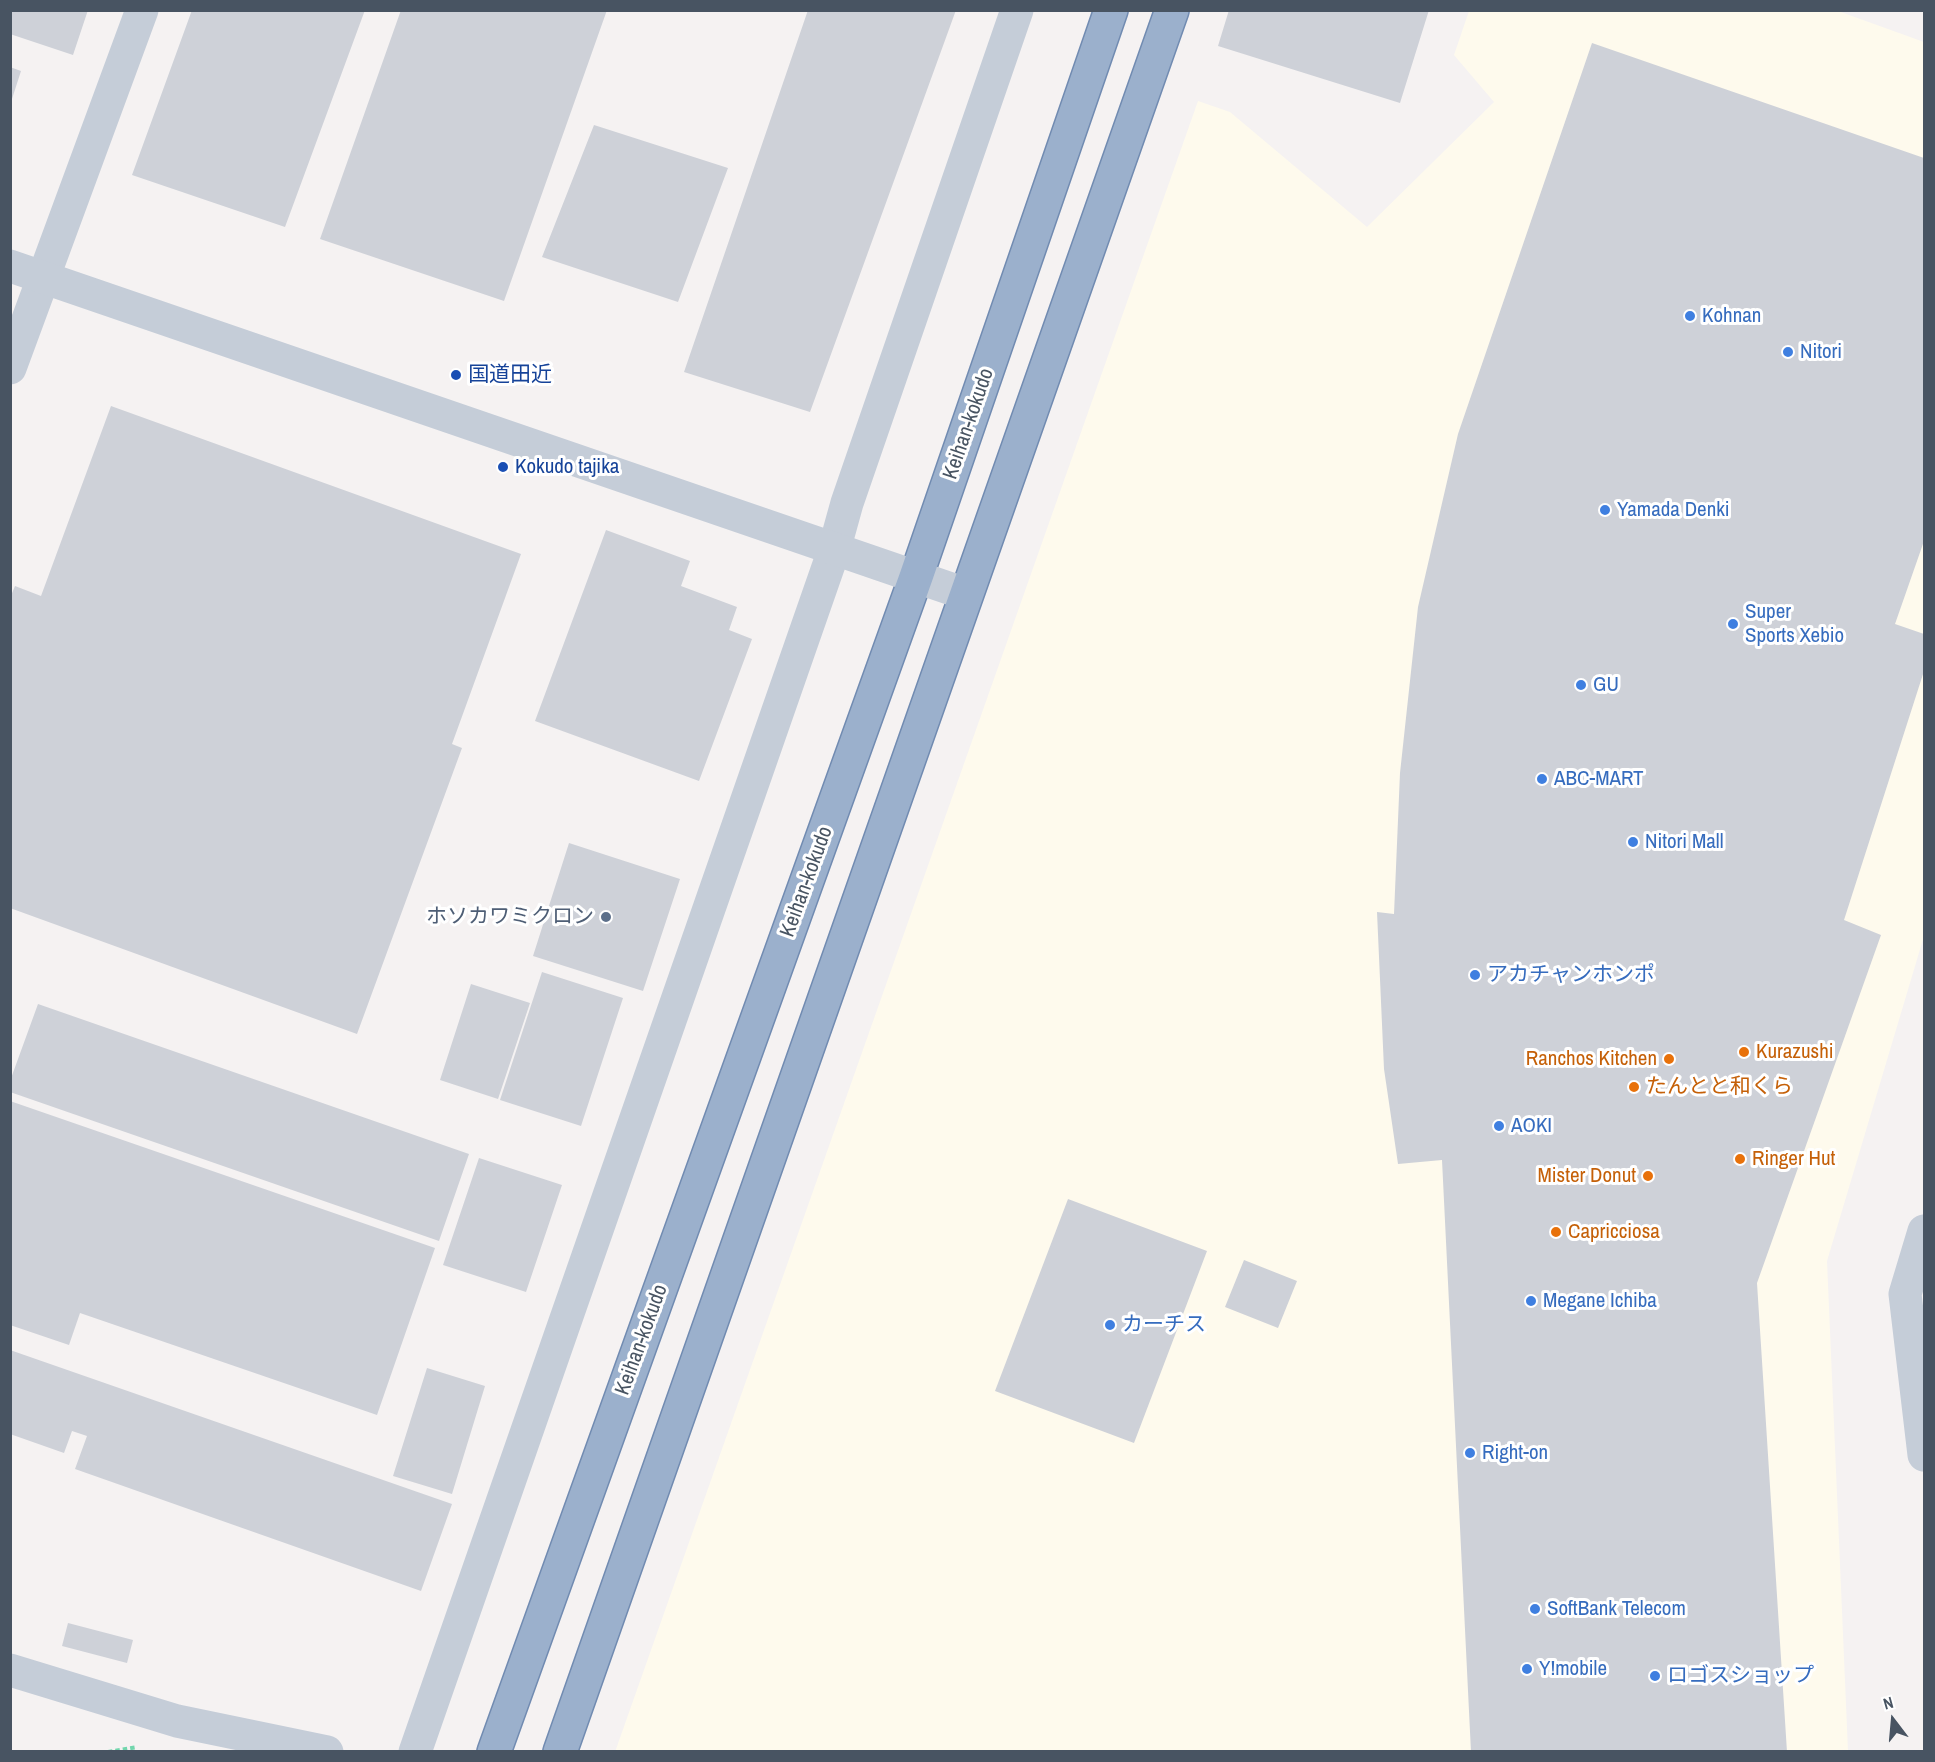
<!DOCTYPE html>
<html>
<head>
<meta charset="utf-8">
<style>
	body { margin:0 }
	#map { position:relative; width:1935px; height:1762px; overflow:hidden; background:#f5f2f2; font-family:"Archivo Narrow",sans-serif }
	canvas { display:block }
	.frame { position:absolute; inset:0; border:12px solid #485462; pointer-events:none }
	.north { position:absolute; left:1863px; top:1690px; width:60px; height:60px; -webkit-text-stroke:4px #fff; paint-order:stroke; rotate:344deg; font-size:16px; font-weight:700; line-height:24px; text-align:center; color:#485462 }
	.north::after { content:''; display:block; margin:auto; width:21px; height:27px; background:#485462; clip-path:polygon(50% 0,100% 100%,50% 72%,0 100%) }
</style>
</head>
<body>
<div id="map">
<canvas width="1935" height="1762"></canvas>
<div class="frame"></div>
<div class="north">N</div>
</div>
<script>
const g = document.querySelector('canvas').getContext('2d');
g.lineJoin = 'round';
function paint(path, color) { g.fillStyle = color; g.fill(path, 'evenodd'); }
const toPath = rows => new Path2D(rows.map(r => 'M' + r).join(''));
function trace(path, color, width, dash) { g.strokeStyle = color; g.lineWidth = width; g.lineCap = dash ? 'butt' : 'round'; g.setLineDash(dash || []); g.stroke(path); }
function write(font, color, halo, rows, align = 'center') {
  g.font = font + ' "Archivo Narrow","Noto Sans JP",sans-serif'; g.lineWidth = 6; g.setLineDash([]); g.textBaseline = 'middle'; g.strokeStyle = halo; g.fillStyle = color; for (const [text, x, y, turn = 0] of rows) {
    g.save(); g.translate(x, y); g.rotate((+turn || 0) * Math.PI / 180); g.textAlign = isNaN(turn) ? turn : align; if (halo) g.strokeText(text, 0, 0); g.fillText(text, 0, 0); g.restore();
  }
}
paint(toPath([
	[1469,11,1838,11,1924,42,1924,936,1827,1261,1848,1751,615,1752,1198,101,1230,112,1367,227,1494,102,1454,55]
]), '#fefaed');
paint(toPath([
	[10,10,88,10,73,55,10,34],
	[192,10,365,10,285,227,132,175],
	[401,10,607,10,504,301,320,239],
	[808,10,956,10,810,412,684,372],
	[1229,10,1429,10,1400,103,1218,46],
	[1592,43,1924,158,1924,541,1895,624,1924,634,1924,671,1844,920,1881,935,1757,1283,1787,1752,1471,1752,1442,1160,1398,1164,1384,1069,1377,912,1394,914,1400,773,1418,607,1458,434],
	[10,67,21,71,11,102,10,102],
	[594,125,728,168,678,302,542,257],
	[111,406,521,554,452,744,462,748,357,1034,10,908,10,598,15,586,41,596],
	[606,530,690,561,681,586,737,607,729,630,752,639,699,781,535,721],
	[569,843,680,879,643,991,533,956],
	[542,972,623,998,581,1126,500,1100],
	[471,984,530,1003,498,1099,440,1080],
	[38,1004,469,1154,439,1241,10,1092,10,1081],
	[10,1101,435,1248,377,1415,80,1313,69,1345,10,1325],
	[479,1158,562,1185,526,1292,443,1265],
	[1068,1199,1207,1251,1134,1443,995,1391],
	[1244,1260,1297,1281,1278,1328,1225,1307],
	[10,1350,452,1504,421,1591,75,1469,87,1436,72,1431,64,1453,10,1434],
	[427,1368,485,1386,452,1494,393,1476],
	[68,1623,133,1640,127,1663,62,1646]
]), '#ced1d8');
const trunk = toPath([
	[494,1752,916,577,1111,10],
	[560,1752,1172,10]
]);
trace(trunk, '#718bb1', 36);
trace(toPath([
	[108,1752,137,1747]
]), '#72d6ad', 4, [4.5, 3]);
trace(toPath([
	[10,368,142,10],
	[1924,1231,1905,1294,1924,1455],
	[10,1670,177,1721,327,1752],
	[415,1752,834,550,847,503,1017,10]
]), '#c5cdd8', 33);
trace(toPath([
	[10,266,966,594]
]), '#c5cdd8', 33);
trace(trunk, '#9bb0cc', 33);
for (const [x, y, r, color] of [
	[1690,316,6,"#3f7fe0"],
	[1788,352,6,"#3f7fe0"],
	[456,375,6,"#1a4fb4"],
	[503,467,6,"#1a4fb4"],
	[1605,510,6,"#3f7fe0"],
	[1733,624,6,"#3f7fe0"],
	[1581,685,6,"#3f7fe0"],
	[1542,779,6,"#3f7fe0"],
	[1633,842,6,"#3f7fe0"],
	[606,917,6,"#5c6f8a"],
	[1475,975,6,"#3f7fe0"],
	[1744,1052,6,"#e8710a"],
	[1669,1059,6,"#e8710a"],
	[1634,1087,6,"#e8710a"],
	[1499,1126,6,"#3f7fe0"],
	[1740,1159,6,"#e8710a"],
	[1648,1176,6,"#e8710a"],
	[1556,1232,6,"#e8710a"],
	[1531,1301,6,"#3f7fe0"],
	[1110,1325,6,"#3f7fe0"],
	[1470,1453,6,"#3f7fe0"],
	[1535,1609,6,"#3f7fe0"],
	[1527,1669,6,"#3f7fe0"],
	[1655,1676,6,"#3f7fe0"]
]) { const dot = new Path2D(); dot.arc(x, y, r, 0, 2 * Math.PI); g.fillStyle = color; g.fill(dot); trace(dot, '#fff', 2); }
write('21px', '#366cbe', '#fff', [
	["Kohnan",1702,316],
	["Nitori",1800,352],
	["Yamada Denki",1617,510],
	["Super",1745,612],
	["Sports Xebio",1745,636],
	["GU",1593,685],
	["ABC-MART",1554,779],
	["Nitori Mall",1645,842],
	["アカチャンホンポ",1487,975],
	["AOKI",1511,1126],
	["Megane Ichiba",1543,1301],
	["カーチス",1122,1325],
	["Right-on",1482,1453],
	["SoftBank Telecom",1547,1609],
	["Y!mobile",1539,1669],
	["ロゴスショップ",1667,1676]
], 'left');
write('21px', '#164399', '#fff', [
	["国道田近",468,375],
	["Kokudo tajika",515,467]
], 'left');
write('21px', '#485462', '#fff', [
	["Keihan-kokudo",969,424,-71],
	["Keihan-kokudo",807,882,-70],
	["Keihan-kokudo",642,1340,-70]
]);
write('21px', '#4e5e75', '#fff', [
	["ホソカワミクロン",594,917]
], 'right');
write('21px', '#c56008', '#fff', [
	["Kurazushi",1756,1052],
	["Ranchos Kitchen",1657,1059,"right"],
	["たんとと和くら",1646,1087],
	["Ringer Hut",1752,1159],
	["Mister Donut",1636,1176,"right"],
	["Capricciosa",1568,1232]
], 'left');
</script>
</body>
</html>
